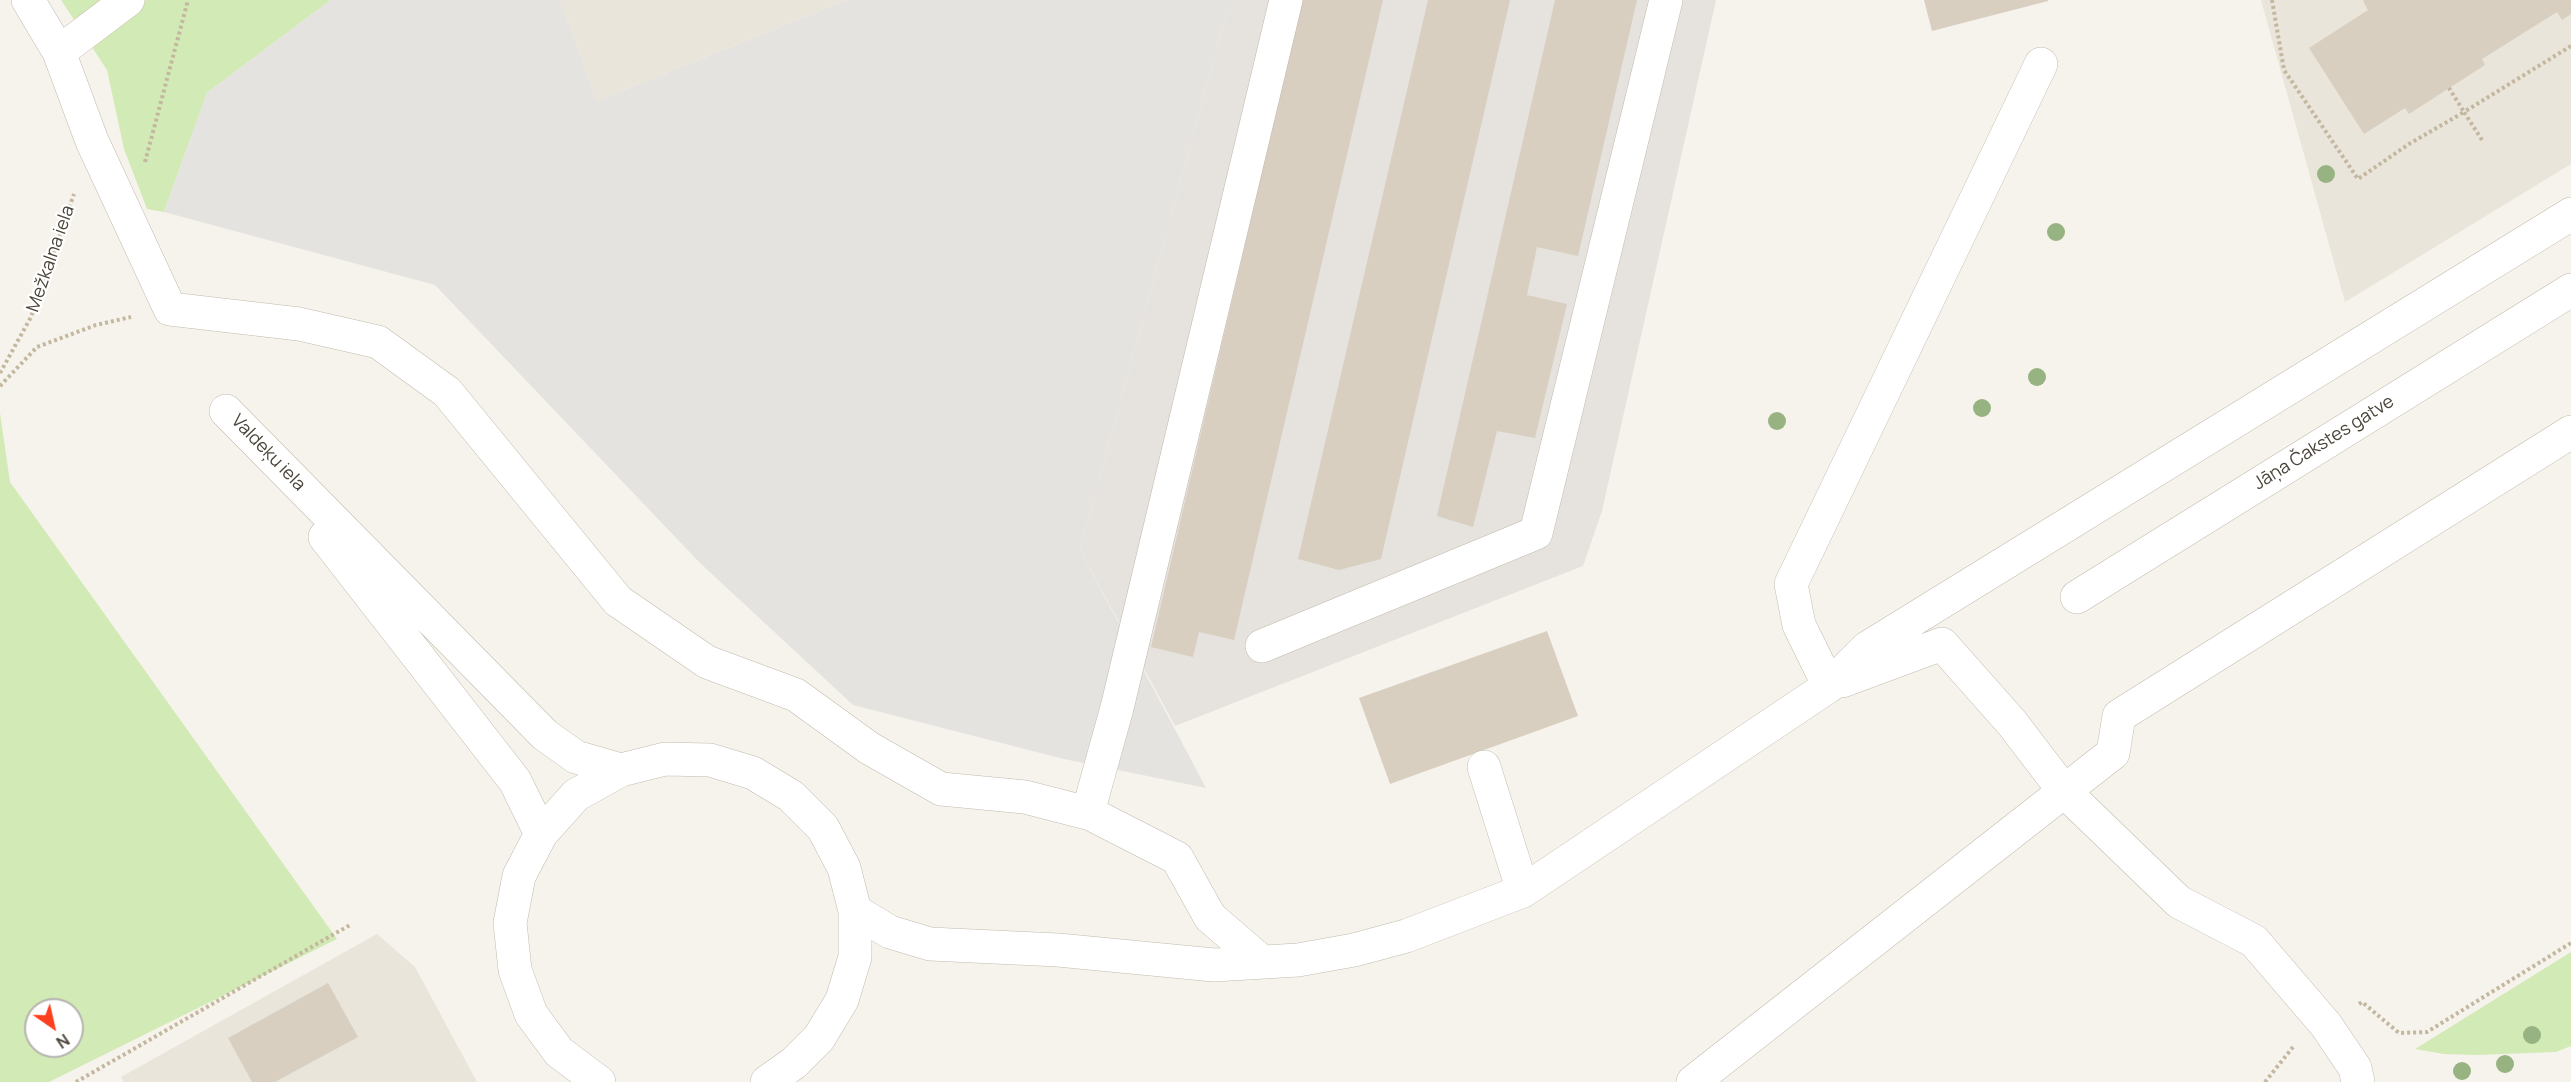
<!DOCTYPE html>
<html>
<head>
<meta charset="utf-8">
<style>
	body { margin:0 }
	#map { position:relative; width:2571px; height:1082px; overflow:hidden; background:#f6f3ec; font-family:Manrope,sans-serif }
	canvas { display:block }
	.north { position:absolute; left:24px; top:998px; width:60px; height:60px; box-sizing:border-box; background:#fff; border:2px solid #b7b4b0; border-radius:50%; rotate:146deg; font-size:16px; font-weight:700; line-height:24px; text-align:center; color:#4b4439 }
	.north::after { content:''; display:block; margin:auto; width:21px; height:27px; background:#fc3f1d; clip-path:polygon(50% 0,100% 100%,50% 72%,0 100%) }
</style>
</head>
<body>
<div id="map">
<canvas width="2571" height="1082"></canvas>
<div class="north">N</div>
</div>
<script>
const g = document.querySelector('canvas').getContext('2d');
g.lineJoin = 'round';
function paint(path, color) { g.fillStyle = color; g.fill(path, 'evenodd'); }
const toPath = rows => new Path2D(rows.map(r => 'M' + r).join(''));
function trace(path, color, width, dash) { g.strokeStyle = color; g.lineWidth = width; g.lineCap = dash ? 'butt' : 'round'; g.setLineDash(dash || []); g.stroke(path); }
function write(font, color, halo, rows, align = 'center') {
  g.font = font + ' Manrope,sans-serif'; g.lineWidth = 4.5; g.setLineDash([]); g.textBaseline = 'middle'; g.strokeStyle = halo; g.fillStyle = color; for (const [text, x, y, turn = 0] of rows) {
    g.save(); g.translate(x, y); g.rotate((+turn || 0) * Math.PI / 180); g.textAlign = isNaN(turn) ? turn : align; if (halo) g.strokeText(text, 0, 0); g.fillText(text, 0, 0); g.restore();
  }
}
paint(toPath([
	[560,0,847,0,597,101],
	[2261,0,2571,0,2571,164,2345,302],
	[377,934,415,967,477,1082,124,1082,121,1077]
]), '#eae5da');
paint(toPath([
	[1230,0,1716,0,1602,511,1583,566,1175,726,1080,550]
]), '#e6e2dd');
paint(toPath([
	[61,0,331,0,207,93,164,212,147,209,124,149,107,70],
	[0,413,10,482,337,939,49,1082,0,1082],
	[36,1010,72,1010,72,1046,36,1046],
	[2571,952,2571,1046,2556,1052,2475,1055,2444,1054,2415,1049]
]), '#d2eab5');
paint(toPath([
	[331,0,560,0,597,101,847,0,1230,0,1080,550,1206,788,1064,759,853,705,700,563,435,285,164,212,207,93]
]), '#e5e3e0');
paint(toPath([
	[1302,0,1383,0,1234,640,1199,632,1193,657,1151,647],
	[1428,0,1510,0,1381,559,1339,570,1298,559],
	[1555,0,1637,0,1578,256,1537,247,1527,295,1567,304,1535,438,1497,431,1473,527,1437,516],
	[1924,0,2048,0,2048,1,1932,31],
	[2364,0,2571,0,2571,14,2562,20,2557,12,2482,59,2485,65,2409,114,2405,108,2364,134,2309,48,2368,10,2363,1],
	[1547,631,1578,716,1390,784,1359,698],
	[328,983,358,1037,275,1082,252,1082,228,1038]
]), '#d8cfc1');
const minor = toPath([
	[28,0,59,52,92,141,170,309,299,324,378,342,447,392,618,601,707,662,796,695,869,748,941,789,1025,797,1091,814,1177,858,1210,917,1262,962],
	[59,52,128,0],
	[226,411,545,735,576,757,621,770],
	[325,537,515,781,541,834],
	[2077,597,2571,290],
	[1262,646,1536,533,1666,0],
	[1842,681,1942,644,2012,723,2064,791,2179,902,2254,941,2326,1025,2355,1068,2358,1082],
	[1829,686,1799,625,1791,584,2041,64],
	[1484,767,1523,891],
	[1091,814,1090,805,1117,708,1286,0],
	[855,911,890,932,930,944,1058,950,1214,965,1298,960,1354,950,1406,936,1523,891,1829,686,1867,648,2571,214],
	[599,1082,559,1052,531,1014,515,970,510,923,519,876,541,834,576,795,621,770,665,759,710,760,753,773,791,796,823,828,844,868,855,911,855,957,842,1000,819,1038,794,1063,767,1082],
	[1693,1082,2113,753,2119,716,2571,432]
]);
trace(minor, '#c2bbae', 34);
trace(toPath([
	[2272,0,2284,70,2358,179,2409,144,2464,112,2449,88],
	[2482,140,2464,112,2571,46],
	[145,162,188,0],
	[0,373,31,317,74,194],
	[0,386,37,347,96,325,131,317],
	[2359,1004,2362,1002,2399,1033,2427,1032,2571,943],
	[76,1082,350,925],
	[2265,1082,2293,1047]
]), '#c4b79f', 4, [3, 3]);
trace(minor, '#fff', 33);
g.fillStyle = '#97b381';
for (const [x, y] of [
	[2326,174],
	[2056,232],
	[2037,377],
	[1982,408],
	[1777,421],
	[2532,1035],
	[2505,1064],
	[2462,1071]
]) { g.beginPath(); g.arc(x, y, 9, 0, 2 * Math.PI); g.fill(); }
write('18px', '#4b4439', '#fff', [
	["Mežkalna iela",51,259,-71],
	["Jāņa Čakstes gatve",2324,443,-32],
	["Valdeķu iela",268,453,46]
]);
</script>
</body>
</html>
